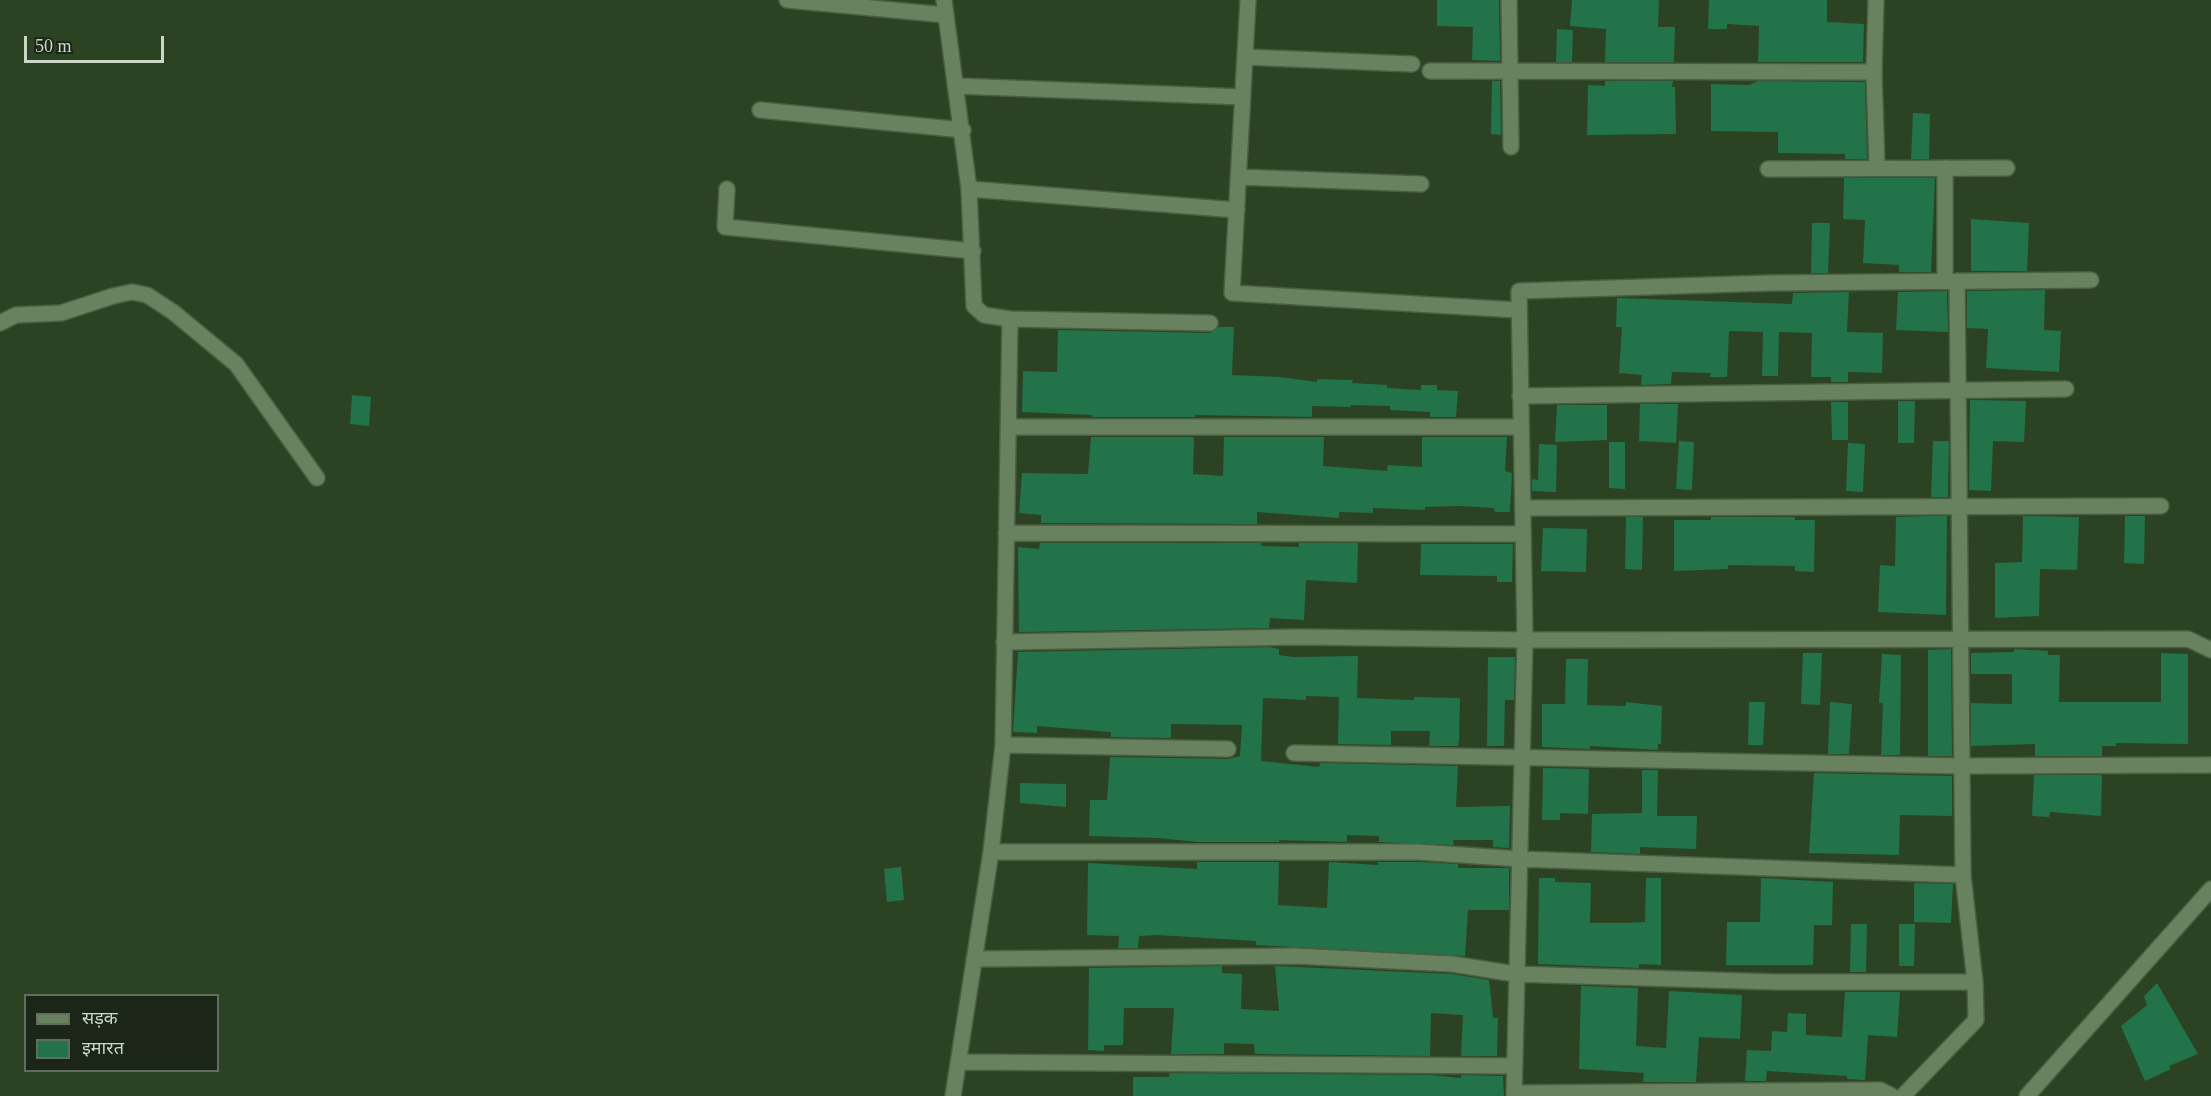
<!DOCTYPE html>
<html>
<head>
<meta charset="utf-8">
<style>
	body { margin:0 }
	#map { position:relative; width:2211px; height:1096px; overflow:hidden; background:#2c4323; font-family:"Times New Roman","Noto Sans Devanagari",serif }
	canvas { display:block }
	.legend { position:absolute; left:24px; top:994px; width:195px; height:78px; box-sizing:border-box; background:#1b2618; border:2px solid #616d5d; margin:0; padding:8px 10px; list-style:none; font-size:18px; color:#cad8c5 }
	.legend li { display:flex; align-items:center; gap:12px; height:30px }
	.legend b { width:30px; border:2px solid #616d5d }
	.scale { position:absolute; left:24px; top:36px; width:140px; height:27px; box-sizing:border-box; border:3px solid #cad8c5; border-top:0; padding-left:8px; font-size:18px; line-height:21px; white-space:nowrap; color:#cad8c5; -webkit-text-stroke:4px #1b2618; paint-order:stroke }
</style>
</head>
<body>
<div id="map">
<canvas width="2211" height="1096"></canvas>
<ul class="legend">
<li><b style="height:8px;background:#68825f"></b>सड़क</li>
<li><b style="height:16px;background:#22724a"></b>इमारत</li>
</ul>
<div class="scale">50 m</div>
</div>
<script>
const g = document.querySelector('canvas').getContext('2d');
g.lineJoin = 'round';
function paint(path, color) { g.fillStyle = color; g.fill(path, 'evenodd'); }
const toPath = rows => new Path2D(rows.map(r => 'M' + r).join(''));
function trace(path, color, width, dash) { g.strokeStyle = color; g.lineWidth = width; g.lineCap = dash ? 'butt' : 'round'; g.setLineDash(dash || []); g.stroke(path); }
paint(toPath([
	[1437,0,1499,0,1500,61,1472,60,1473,27,1437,26],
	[1572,0,1659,0,1658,27,1675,27,1674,62,1605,62,1606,29,1570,26],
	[1709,0,1827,0,1827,22,1864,24,1863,62,1758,62,1759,26,1727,24,1727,29,1708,29],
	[1557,29,1573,30,1572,62,1556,62],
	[1492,81,1500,81,1501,135,1491,134],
	[1605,81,1673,81,1672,87,1675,87,1676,134,1587,135,1588,85,1605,86],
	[1758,81,1865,82,1867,159,1845,159,1845,154,1778,153,1778,132,1711,131,1711,84,1749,85],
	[1913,113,1930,114,1929,159,1911,159],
	[1844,178,1935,178,1931,272,1899,272,1899,265,1863,263,1865,220,1843,219],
	[1971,219,2029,223,2027,271,1971,271],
	[1812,223,1830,223,1828,273,1811,273],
	[2045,290,2044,330,2061,331,2059,372,1986,368,1988,329,1967,328,1967,291],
	[1947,291,1948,332,1896,330,1898,292],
	[1849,292,1847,332,1883,333,1882,373,1848,372,1848,382,1831,382,1831,377,1811,377,1812,333,1779,332,1778,376,1762,376,1763,332,1729,331,1727,377,1710,377,1711,373,1672,372,1671,384,1641,385,1642,375,1619,373,1622,327,1616,327,1617,298,1792,304,1793,293],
	[1219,327,1234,327,1232,375,1280,377,1317,382,1317,379,1353,380,1352,383,1387,385,1387,388,1421,390,1421,385,1437,385,1437,390,1458,391,1456,417,1430,417,1430,412,1390,410,1390,406,1351,405,1351,407,1312,406,1312,417,1195,415,1195,417,1092,417,1092,415,1022,412,1023,371,1057,372,1058,330,1210,333],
	[352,395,371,397,369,426,350,424],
	[1970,400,2026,401,2024,442,1993,441,1991,491,1969,490],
	[1898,401,1915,401,1914,443,1898,443],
	[1831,402,1848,402,1848,440,1832,440],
	[1640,404,1678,404,1676,443,1639,441],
	[1557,405,1607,405,1607,440,1555,442],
	[1091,437,1194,437,1193,474,1223,476,1224,437,1324,437,1323,466,1387,471,1388,465,1422,467,1422,437,1507,437,1505,471,1512,473,1510,512,1495,512,1494,508,1459,506,1425,507,1425,510,1373,508,1373,513,1339,512,1339,518,1257,512,1257,524,1041,523,1041,515,1019,513,1022,473,1088,474],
	[1679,441,1694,442,1692,490,1676,489],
	[1933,441,1949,441,1948,497,1931,497],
	[1609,442,1625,442,1625,489,1609,488],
	[1848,443,1865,444,1863,492,1846,491],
	[1539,444,1557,445,1556,492,1532,491,1532,479,1538,480],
	[1930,516,1947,516,1946,615,1878,612,1880,565,1895,566,1896,517],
	[2023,516,2079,517,2077,570,2040,569,2039,616,1995,618,1995,563,2022,562],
	[2125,516,2145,516,2144,564,2124,563],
	[1626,517,1643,517,1642,570,1625,569],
	[1711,517,1795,517,1795,520,1815,520,1814,572,1795,571,1795,566,1728,565,1728,569,1674,571,1674,520,1711,520],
	[1543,528,1587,529,1586,572,1541,571],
	[1040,543,1262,543,1261,546,1299,547,1299,543,1358,543,1357,583,1306,580,1304,620,1270,618,1269,628,1019,632,1018,547,1039,549],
	[1421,544,1513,544,1512,582,1497,582,1497,576,1420,575],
	[1269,647,1279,649,1279,655,1293,657,1358,656,1357,698,1414,700,1414,697,1460,698,1459,740,1458,746,1429,746,1430,731,1391,731,1391,745,1338,744,1339,697,1306,696,1306,700,1263,698,1261,761,1319,767,1320,763,1458,766,1456,807,1510,806,1509,848,1493,847,1493,840,1453,840,1454,845,1379,842,1379,836,1347,835,1347,842,1279,840,1279,842,1198,842,1158,838,1089,836,1090,800,1107,800,1110,757,1228,759,1240,756,1242,725,1171,724,1171,738,1111,737,1111,732,1037,726,1037,733,1013,732,1018,652],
	[1951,649,1952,756,1928,756,1928,650],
	[2014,649,2048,651,2048,655,2060,655,2059,702,2161,702,2161,653,2188,654,2188,744,2116,743,2116,746,2102,746,2102,756,2035,756,2035,744,1971,746,1971,703,2012,704,2012,674,1971,674,1971,653,2014,652],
	[1803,653,1822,653,1820,705,1801,704],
	[1882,654,1901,655,1900,755,1881,755,1883,703,1879,703],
	[1488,657,1515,657,1514,700,1505,700,1504,746,1487,746],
	[1566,659,1588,659,1587,705,1626,706,1626,702,1662,706,1661,744,1658,744,1658,750,1590,746,1590,749,1542,747,1542,704,1565,704],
	[1749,702,1765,702,1763,745,1748,745],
	[1830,702,1852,704,1849,754,1828,754],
	[1543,768,1589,769,1588,814,1560,813,1560,820,1542,820],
	[1642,770,1658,770,1657,816,1697,816,1696,849,1640,847,1640,854,1591,852,1592,814,1642,813],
	[1814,773,1952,776,1952,816,1900,815,1899,855,1809,853],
	[2034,775,2102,775,2101,816,2050,812,2049,817,2032,816],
	[1020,783,1066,784,1066,807,1020,803],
	[1197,862,1279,862,1278,905,1327,908,1329,862,1378,865,1378,862,1419,862,1458,864,1458,868,1509,868,1509,910,1468,910,1465,956,1274,946,1256,945,1256,941,1157,935,1139,936,1138,948,1118,948,1119,936,1087,935,1088,863,1197,869],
	[901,867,904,900,887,902,884,869],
	[1539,878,1555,878,1555,882,1591,883,1590,923,1624,923,1645,922,1646,878,1661,878,1661,965,1639,964,1639,968,1538,964],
	[1761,878,1833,882,1832,925,1814,925,1813,965,1726,965,1727,922,1760,922],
	[1914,883,1953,884,1951,923,1914,922],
	[1851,924,1867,924,1866,972,1850,972],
	[1899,924,1915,924,1914,966,1899,966],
	[1222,966,1222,973,1242,974,1241,1009,1259,1010,1279,1011,1275,966,1451,974,1489,980,1493,1018,1498,1018,1497,1056,1461,1056,1463,1015,1431,1013,1430,1056,1255,1054,1254,1044,1224,1043,1224,1054,1171,1054,1174,1008,1124,1008,1123,1045,1104,1045,1104,1051,1088,1050,1089,968],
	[2157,983,2198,1054,2169,1066,2171,1069,2145,1081,2121,1026,2147,1005,2144,996],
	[1581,986,1638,988,1636,1046,1666,1048,1669,991,1742,995,1740,1039,1699,1037,1696,1082,1643,1082,1644,1073,1579,1069],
	[1845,992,1900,992,1897,1037,1868,1035,1865,1080,1847,1079,1847,1076,1767,1071,1766,1081,1745,1081,1747,1050,1771,1051,1772,1031,1787,1032,1788,1013,1806,1014,1806,1035,1842,1037],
	[1169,1073,1430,1075,1461,1078,1461,1075,1503,1076,1504,1096,1133,1096,1133,1077,1169,1077]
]), '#22724a');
const minor = toPath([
	[787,0,946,15],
	[944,0,969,189,974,306,984,315,1010,319,1210,323],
	[1248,0,1232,293,1517,310],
	[1509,0,1511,147],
	[1876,0,1874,72,1877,167],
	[1245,57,1412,64],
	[1430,71,1874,72],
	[956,86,1243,97],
	[760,110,963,130],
	[1945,168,1945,281],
	[1768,169,2007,168],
	[1239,177,1421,184],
	[727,189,725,227,973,251],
	[969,189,1237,210],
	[0,323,16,315,61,313,113,296,132,292,147,295,173,312,236,364,317,478],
	[1520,396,2066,389],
	[1008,427,1521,427],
	[1523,508,2161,506],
	[1006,533,1522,534],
	[1004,642,1302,637,1525,640,2188,639,2211,650],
	[1003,745,1228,749],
	[1294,753,1961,766,2211,765],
	[991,852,1419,852,1520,859,1963,875],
	[974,959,1296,956,1452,964,1515,974,1776,982,1975,982],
	[959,1062,1515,1066],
	[1515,1093,1880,1090,1892,1096],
	[953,1096,991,852,1003,745,1010,319],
	[1514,1096,1525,640,1519,291,1770,283,2091,280],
	[1903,1096,1976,1020,1975,982,1963,875,1957,281],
	[2027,1096,2211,889]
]);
trace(minor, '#4a5e42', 18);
trace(minor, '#68825f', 15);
</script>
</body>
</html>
